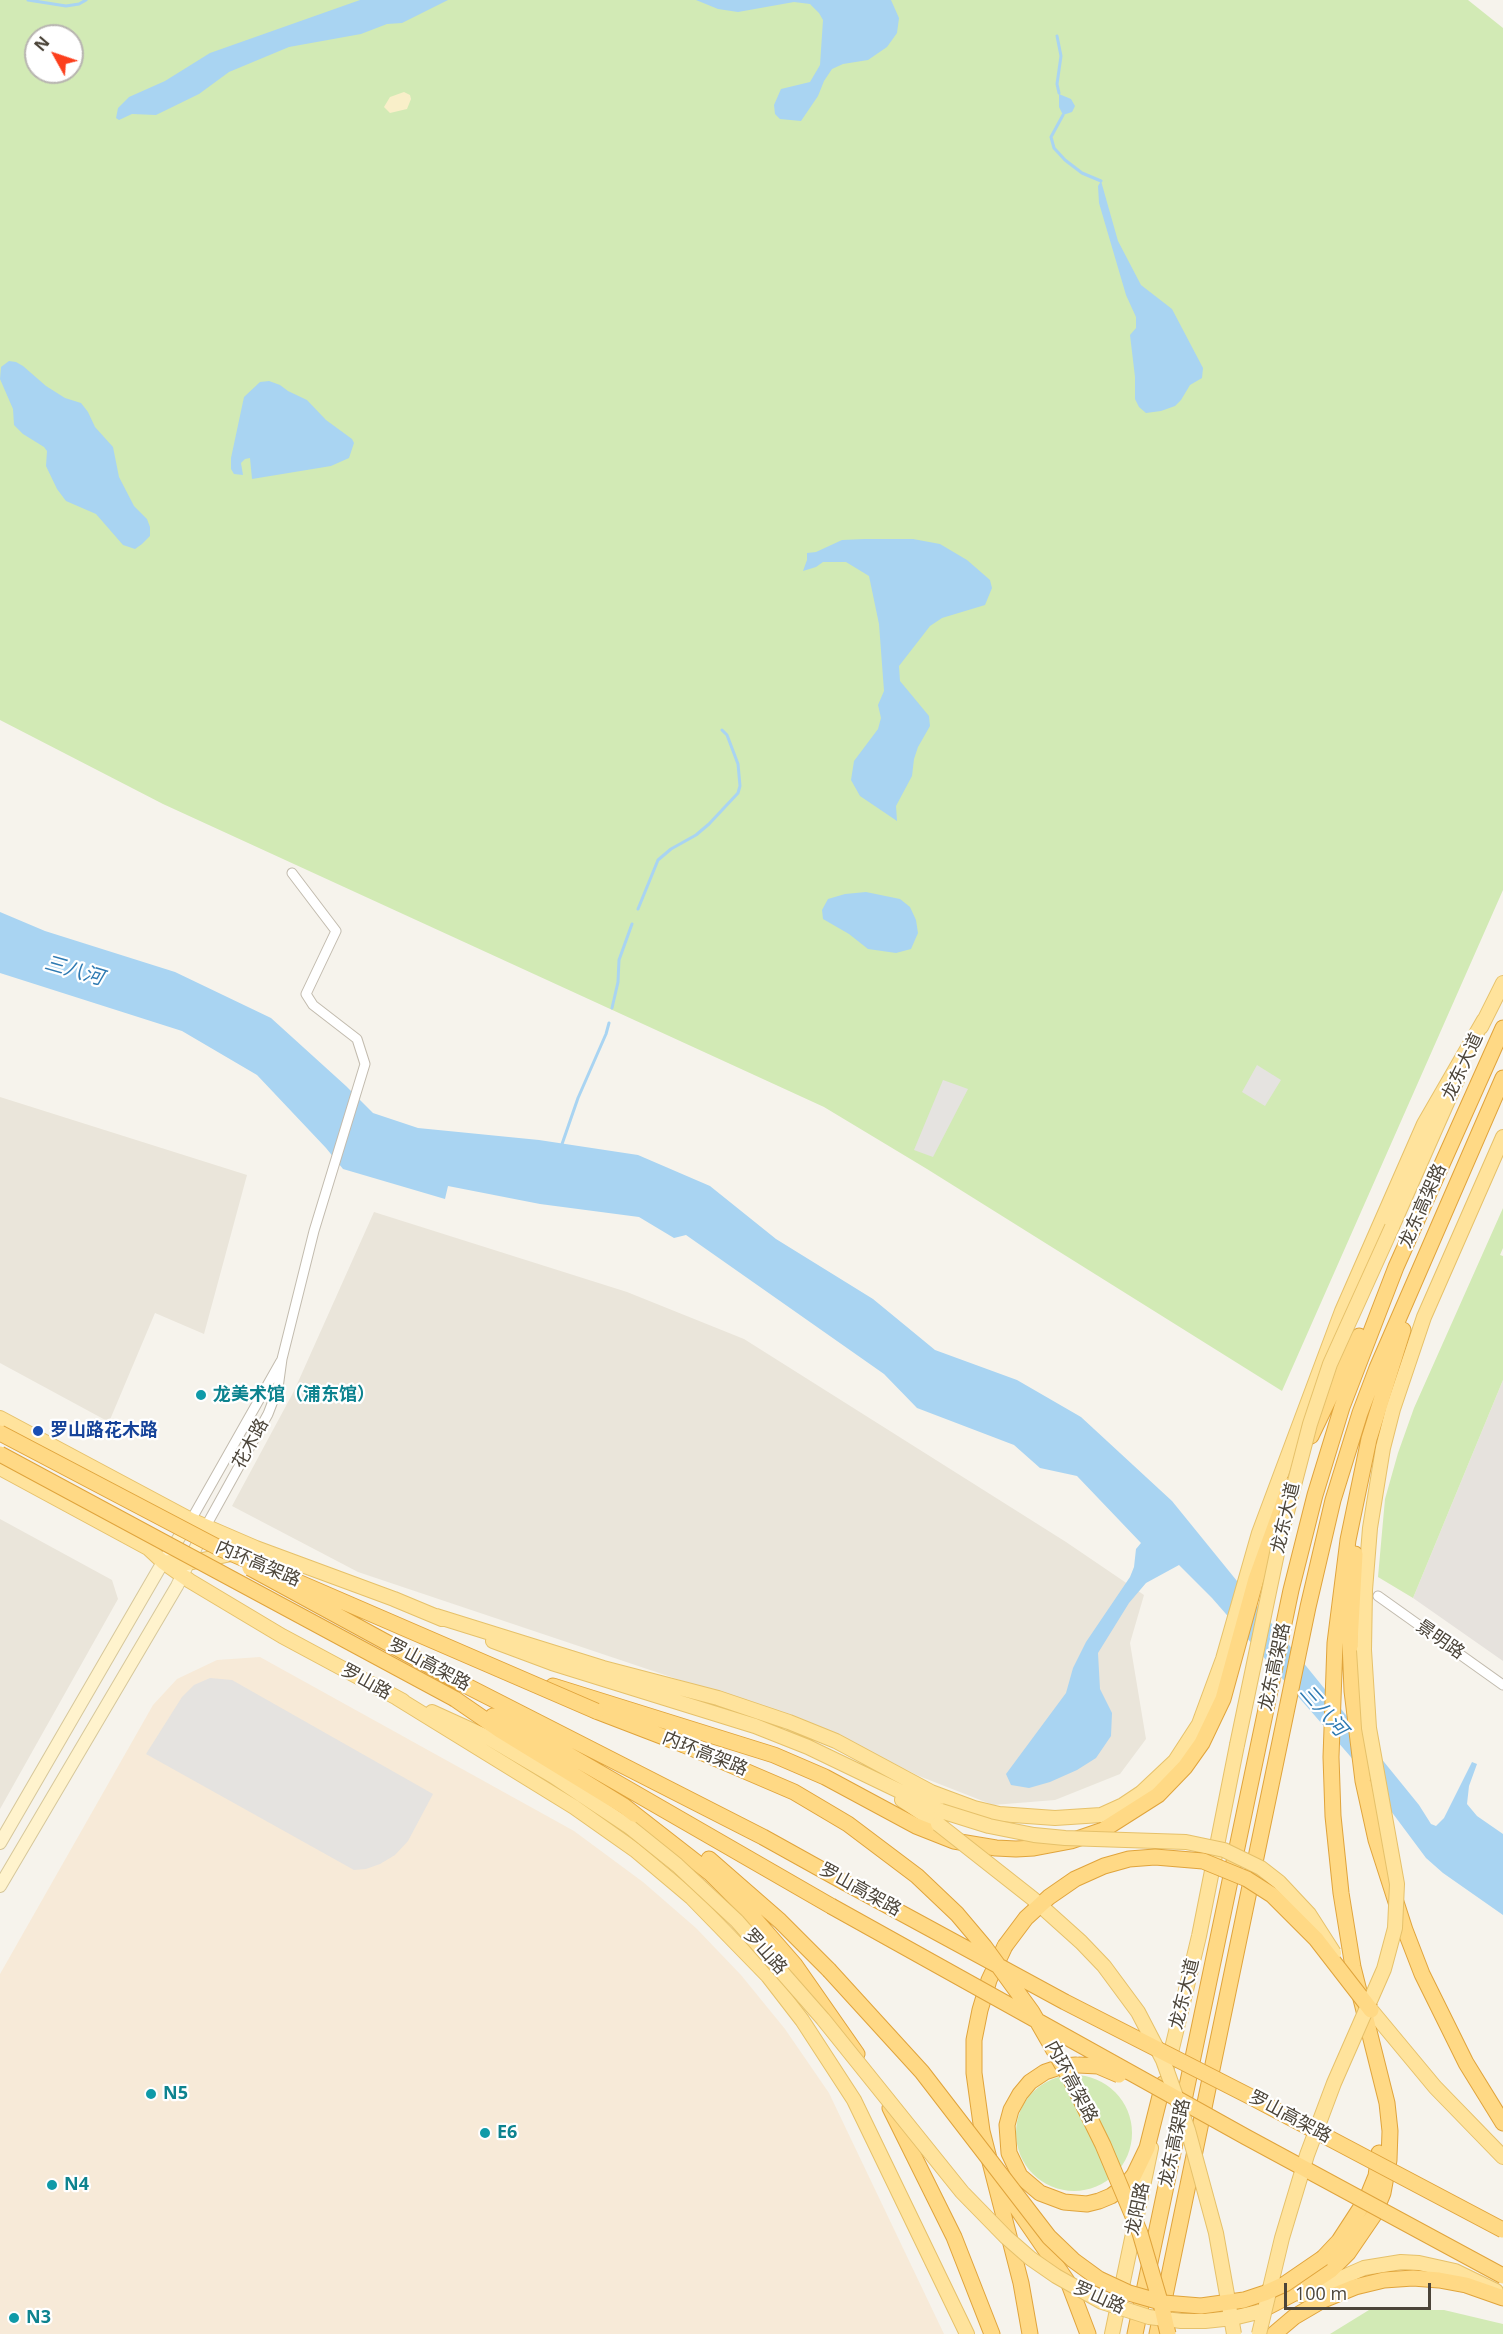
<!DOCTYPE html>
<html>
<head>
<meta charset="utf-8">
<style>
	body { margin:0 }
	#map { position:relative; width:1503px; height:2334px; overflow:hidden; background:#f6f3ec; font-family:"Open Sans",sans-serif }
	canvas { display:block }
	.north { position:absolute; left:24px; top:24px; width:60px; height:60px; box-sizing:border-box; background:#fff; border:2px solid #b7b4b0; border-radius:50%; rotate:310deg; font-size:16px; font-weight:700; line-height:24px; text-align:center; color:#4b4439 }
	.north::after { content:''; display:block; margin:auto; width:21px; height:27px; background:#fc3f1d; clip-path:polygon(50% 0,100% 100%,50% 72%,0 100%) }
	.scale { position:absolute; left:1284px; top:2283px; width:147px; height:27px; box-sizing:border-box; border:3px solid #4b4439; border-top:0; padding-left:8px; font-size:18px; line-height:21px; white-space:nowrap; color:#4b4439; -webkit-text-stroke:4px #fff; paint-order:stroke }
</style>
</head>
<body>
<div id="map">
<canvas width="1503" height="2334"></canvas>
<div class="north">N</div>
<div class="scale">100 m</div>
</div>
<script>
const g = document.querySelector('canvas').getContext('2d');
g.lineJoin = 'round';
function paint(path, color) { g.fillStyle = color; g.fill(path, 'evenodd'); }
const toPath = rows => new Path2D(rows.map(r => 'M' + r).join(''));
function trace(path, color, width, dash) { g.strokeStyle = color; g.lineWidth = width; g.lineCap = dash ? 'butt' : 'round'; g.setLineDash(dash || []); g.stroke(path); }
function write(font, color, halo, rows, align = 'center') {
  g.font = font + ' "Open Sans","Noto Sans SC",sans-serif'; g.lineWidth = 4.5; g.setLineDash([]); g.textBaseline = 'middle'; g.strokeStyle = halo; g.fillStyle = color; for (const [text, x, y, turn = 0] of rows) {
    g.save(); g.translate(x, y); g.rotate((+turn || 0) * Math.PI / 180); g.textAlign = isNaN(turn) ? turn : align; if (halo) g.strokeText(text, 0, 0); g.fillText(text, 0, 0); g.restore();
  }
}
paint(toPath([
	[0,1097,247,1175,204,1334,155,1313,109,1422,0,1363],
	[374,1212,627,1292,744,1339,1066,1542,1144,1595,1130,1643,1146,1739,1120,1774,1055,1800,993,1805,919,1776,820,1727,358,1572,232,1506,294,1391],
	[0,1519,112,1580,118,1599,0,1809]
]), '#eae5da');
paint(toPath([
	[260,1657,574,1831,643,1882,696,1928,741,1975,785,2029,829,2093,944,2334,0,2334,0,1974,153,1705,177,1679,217,1660]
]), '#f7ead8');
paint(toPath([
	[1503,1380,1503,1661,1413,1598]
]), '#e6e2dd');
paint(toPath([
	[0,0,1468,0,1503,28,1503,890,1282,1391,927,1169,824,1107,163,804,0,720],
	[36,36,72,36,72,72,36,72],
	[1503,1208,1503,1248,1500,1255,1503,1256,1503,1380,1413,1598,1378,1577,1385,1499,1398,1453,1414,1408],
	'1016 2133a58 58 0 1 1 116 0a58 58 0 1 1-116 0Z',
	[1369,2310,1444,2310,1503,2324,1503,2334,1330,2334]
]), '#d2eab5');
paint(toPath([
	[404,92,410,95,411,99,407,109,390,113,384,107,390,97]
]), '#f9efc9');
paint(toPath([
	[1257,1065,1281,1080,1265,1106,1242,1092],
	[943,1080,968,1089,933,1157,914,1150],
	[210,1678,232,1680,433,1794,408,1841,395,1855,380,1864,366,1869,354,1870,146,1754,182,1697,194,1685]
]), '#e5e3e0');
paint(toPath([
	[360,0,448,0,402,23,387,24,361,34,289,47,229,72,199,94,156,115,132,114,119,120,116,118,118,108,129,97,165,81,210,53],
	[696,0,891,0,899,18,897,33,887,47,868,60,843,64,832,69,824,81,818,96,801,121,780,119,775,114,774,105,781,89,810,82,820,65,823,20,819,13,810,4,794,2,738,12,718,9],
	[1059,94,1071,99,1075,106,1072,112,1063,115,1059,107],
	[1101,181,1118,241,1141,285,1172,309,1203,368,1202,378,1190,385,1181,400,1175,406,1161,411,1146,413,1139,407,1135,399,1135,377,1130,335,1136,328,1136,317,1126,295,1099,203,1098,186],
	[9,361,16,362,23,366,46,386,65,398,81,403,88,412,95,427,113,447,119,477,134,506,147,519,150,527,150,536,142,544,135,549,123,545,96,514,66,501,57,489,46,466,47,451,44,447,23,434,14,425,13,409,0,379,1,367],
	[269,381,280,385,288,391,307,400,326,420,352,439,354,443,349,458,331,466,252,479,250,458,245,459,241,463,243,475,234,474,231,469,231,458,244,397,260,382],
	[865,539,913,539,940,544,967,560,990,580,992,588,985,605,942,618,930,626,899,666,900,681,929,716,930,726,918,747,914,759,912,776,896,806,897,821,860,796,851,780,854,761,878,729,881,718,878,705,884,691,879,624,869,576,846,562,823,562,816,567,803,571,807,560,807,553,816,552,842,540],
	[866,892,900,899,910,907,916,920,918,933,911,949,896,953,868,949,849,934,823,919,822,910,828,899,845,894],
	[0,912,45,931,175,972,271,1018,346,1086,373,1113,418,1128,539,1140,638,1155,710,1186,776,1239,873,1299,935,1350,1017,1380,1081,1417,1172,1501,1419,1805,1431,1824,1436,1826,1444,1818,1472,1762,1477,1764,1469,1786,1467,1804,1477,1816,1503,1834,1503,1915,1443,1873,1426,1858,1350,1756,1212,1598,1179,1565,1146,1583,1129,1603,1098,1653,1100,1689,1112,1713,1111,1736,1096,1758,1077,1770,1050,1782,1029,1788,1011,1785,1006,1774,1066,1693,1073,1668,1086,1642,1130,1577,1134,1567,1136,1549,1141,1543,1077,1476,1040,1468,1014,1445,917,1408,884,1374,686,1235,674,1238,639,1217,540,1204,448,1186,445,1199,343,1169,326,1148,257,1075,182,1031,0,973]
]), '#a9d4f2');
trace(toPath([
	[28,0,66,6,79,4,86,0],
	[1057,36,1061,56,1057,84,1059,93],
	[1063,115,1051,137,1054,148,1065,160,1082,173,1101,181],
	[638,909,658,860,671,849,696,835,709,824,738,793,740,786,738,764,727,735,722,730],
	[612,1008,618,982,619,960,632,924],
	[561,1147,578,1098,606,1034,609,1023]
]), '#a9d4f2', 3);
const minor = toPath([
	[191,1520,281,1361],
	[206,1526,268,1414,278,1388,282,1359,314,1231,365,1064,357,1039,313,1005,306,994,336,931,292,873],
	[1378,1596,1503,1685]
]);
const secondary = toPath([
	[0,1843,163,1562,188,1524],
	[0,1886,177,1586,204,1531]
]);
const primary = toPath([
	[1481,1027,1503,983],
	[1392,1227,1457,1080],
	[0,1418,191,1520,256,1548,394,1599,442,1619],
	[0,1468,148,1548,163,1562,190,1581,282,1636,403,1701],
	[163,1562,188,1563,236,1553],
	[436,1616,603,1668,718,1698,789,1722,836,1741,931,1792,974,1808,999,1814,1055,1818,1101,1815,1123,1805,1141,1793,1175,1761,1199,1724,1223,1659,1259,1533,1342,1311,1424,1124,1484,1020],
	[493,1641,552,1663,755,1726,808,1747,941,1811],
	[1364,1650,1365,1590,1370,1528,1383,1448,1393,1409,1424,1317,1503,1137],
	[397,1698,574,1807,635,1850,692,1898,768,1976,802,2020,854,2100,967,2334],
	[432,1712,487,1737,553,1776,631,1828],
	[902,1800,938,1824],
	[1371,2010,1435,2087,1503,2157],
	[1168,2065,1199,1936,1237,1745],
	[1302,2295,1364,2268,1401,2262,1419,2263,1455,2271,1496,2291],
	[1112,2334,1151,2148]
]);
const trunk = toPath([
	[1311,1436,1359,1336],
	[1355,1554,1350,1642,1352,1691,1363,1781,1376,1840,1405,1930,1422,1974,1466,2063,1503,2123],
	[463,1684,763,1837,844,1882],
	[553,1686,774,1755,825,1777,916,1826,954,1841,996,1848,1016,1849,1034,1848,1071,1841,1103,1830,1158,1795,1185,1767,1202,1743,1223,1699,1256,1579,1290,1485],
	[455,1699,500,1730,624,1806,710,1873,747,1910,795,1965,857,2054],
	[596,1711,682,1744],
	[493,1716,562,1751,831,1906],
	[709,1859,780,1921,829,1970],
	[1005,1946,989,1980,980,2010,974,2040,974,2073,982,2131,1021,2283,1030,2334],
	[1076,2065,1063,2066,1045,2072,1030,2082,1020,2094,1011,2110,1007,2125,1009,2153,1020,2176,1040,2193,1064,2202,1087,2204,1099,2201,1111,2196,1125,2186,1134,2175,1147,2148,1163,2084],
	[890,2108,954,2237,992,2334],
	[1003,2188,1069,2284,1088,2334],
	[1323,2258,1339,2241,1367,2198,1376,2176,1379,2153],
	[1258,2312,1304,2288,1331,2270,1348,2253,1374,2215,1383,2193,1389,2160,1390,2131,1387,2103,1353,1967,1341,1893,1333,1816,1331,1757,1335,1643,1348,1540,1369,1439,1403,1330],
	[1135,2334,1291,1590,1315,1495,1342,1407,1396,1267,1503,1028],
	[1157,2334,1308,1607,1333,1500,1360,1413,1377,1368,1503,1078],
	[1274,2334,1294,2317,1323,2300,1355,2287,1384,2280,1413,2278,1439,2280,1466,2285,1503,2298]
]);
trace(minor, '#c2bbae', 11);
trace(secondary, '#d6c79b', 14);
trace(primary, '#e6c16a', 16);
trace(trunk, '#e0a43c', 17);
trace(minor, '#fff', 9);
trace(secondary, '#fff3cd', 12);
trace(primary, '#ffe39c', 14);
trace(trunk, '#ffd985', 15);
const primaryBridge = toPath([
	[1237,1745,1280,1539,1310,1424,1330,1364,1392,1227],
	[941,1811,989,1826,1034,1835,1065,1838,1186,1842,1224,1850,1261,1868,1279,1882,1309,1914,1334,1953],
	[938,1824,1032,1898,1081,1942,1104,1966,1138,2012,1163,2060,1188,2130,1216,2233,1234,2334],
	[631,1828,677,1865,737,1921,823,2019,962,2192,1006,2237,1030,2258,1056,2276,1102,2302,1149,2317,1181,2321,1205,2321,1233,2318,1258,2312],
	[1259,2334,1282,2238,1307,2155,1334,2083,1384,1969,1395,1928,1397,1884,1369,1728,1364,1650]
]);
const trunkBridge = toPath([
	[0,1433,219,1548,596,1711],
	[0,1454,455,1699],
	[250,1568,463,1684],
	[682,1744,794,1792,848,1824,917,1876,957,1914,984,1946,1032,2012,1071,2080,1103,2145,1140,2233,1162,2308,1168,2334],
	[844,1882,1065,2002,1255,2099,1503,2230],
	[831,1906,1246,2137,1503,2276],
	[1005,1946,1026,1918,1049,1897,1075,1879,1104,1866,1129,1859,1155,1857,1203,1861,1247,1879,1272,1895,1316,1939,1371,2010],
	[829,1970,922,2072,1049,2237,1073,2260,1099,2279,1129,2293,1164,2303,1201,2306,1244,2300,1265,2293,1285,2284,1323,2258],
	[1078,2065,1098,2066,1119,2075]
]);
trace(primaryBridge, '#e6c16a', 16, []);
trace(trunkBridge, '#e0a43c', 17, []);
trace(primaryBridge, '#ffe39c', 14);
trace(trunkBridge, '#ffd985', 15);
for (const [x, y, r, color] of [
	[201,1395,6,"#0f9aa8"],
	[38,1431,6,"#1a4fb4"],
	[151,2094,6,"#0f9aa8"],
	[485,2133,6,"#0f9aa8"],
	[52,2185,6,"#0f9aa8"],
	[14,2318,6,"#0f9aa8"]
]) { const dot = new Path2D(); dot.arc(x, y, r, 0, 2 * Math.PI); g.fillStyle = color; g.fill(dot); trace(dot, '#fff', 2); }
write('18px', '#4b4439', '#fff', [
	["龙东大道",1463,1067,-65],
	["龙东高架路",1423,1206,-66],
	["花木路",251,1444,-61],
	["龙东大道",1286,1518,-77],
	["内环高架路",258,1564,23],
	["景明路",1440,1640,35],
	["罗山高架路",429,1665,28],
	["龙东高架路",1275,1667,-78],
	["罗山路",366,1682,29],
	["内环高架路",705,1754,22],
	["罗山高架路",860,1890,29],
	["罗山路",765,1952,48],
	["龙东大道",1185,1994,-76],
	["内环高架路",1071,2082,62],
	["罗山高架路",1290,2117,28],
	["龙东高架路",1175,2143,-78],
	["龙阳路",1138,2209,-78],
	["罗山路",1099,2298,24]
]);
write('bold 18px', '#0d838f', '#fff', [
	["龙美术馆（浦东馆）",213,1395],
	["N5",163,2094],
	["E6",497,2133],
	["N4",64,2185],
	["N3",26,2318]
], 'left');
write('bold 18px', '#164399', '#fff', [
	["罗山路花木路",50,1431]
], 'left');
write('italic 20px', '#2e7ab2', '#fff', [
	["三八河",74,971,16],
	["三八河",1323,1711,49]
]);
</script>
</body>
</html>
